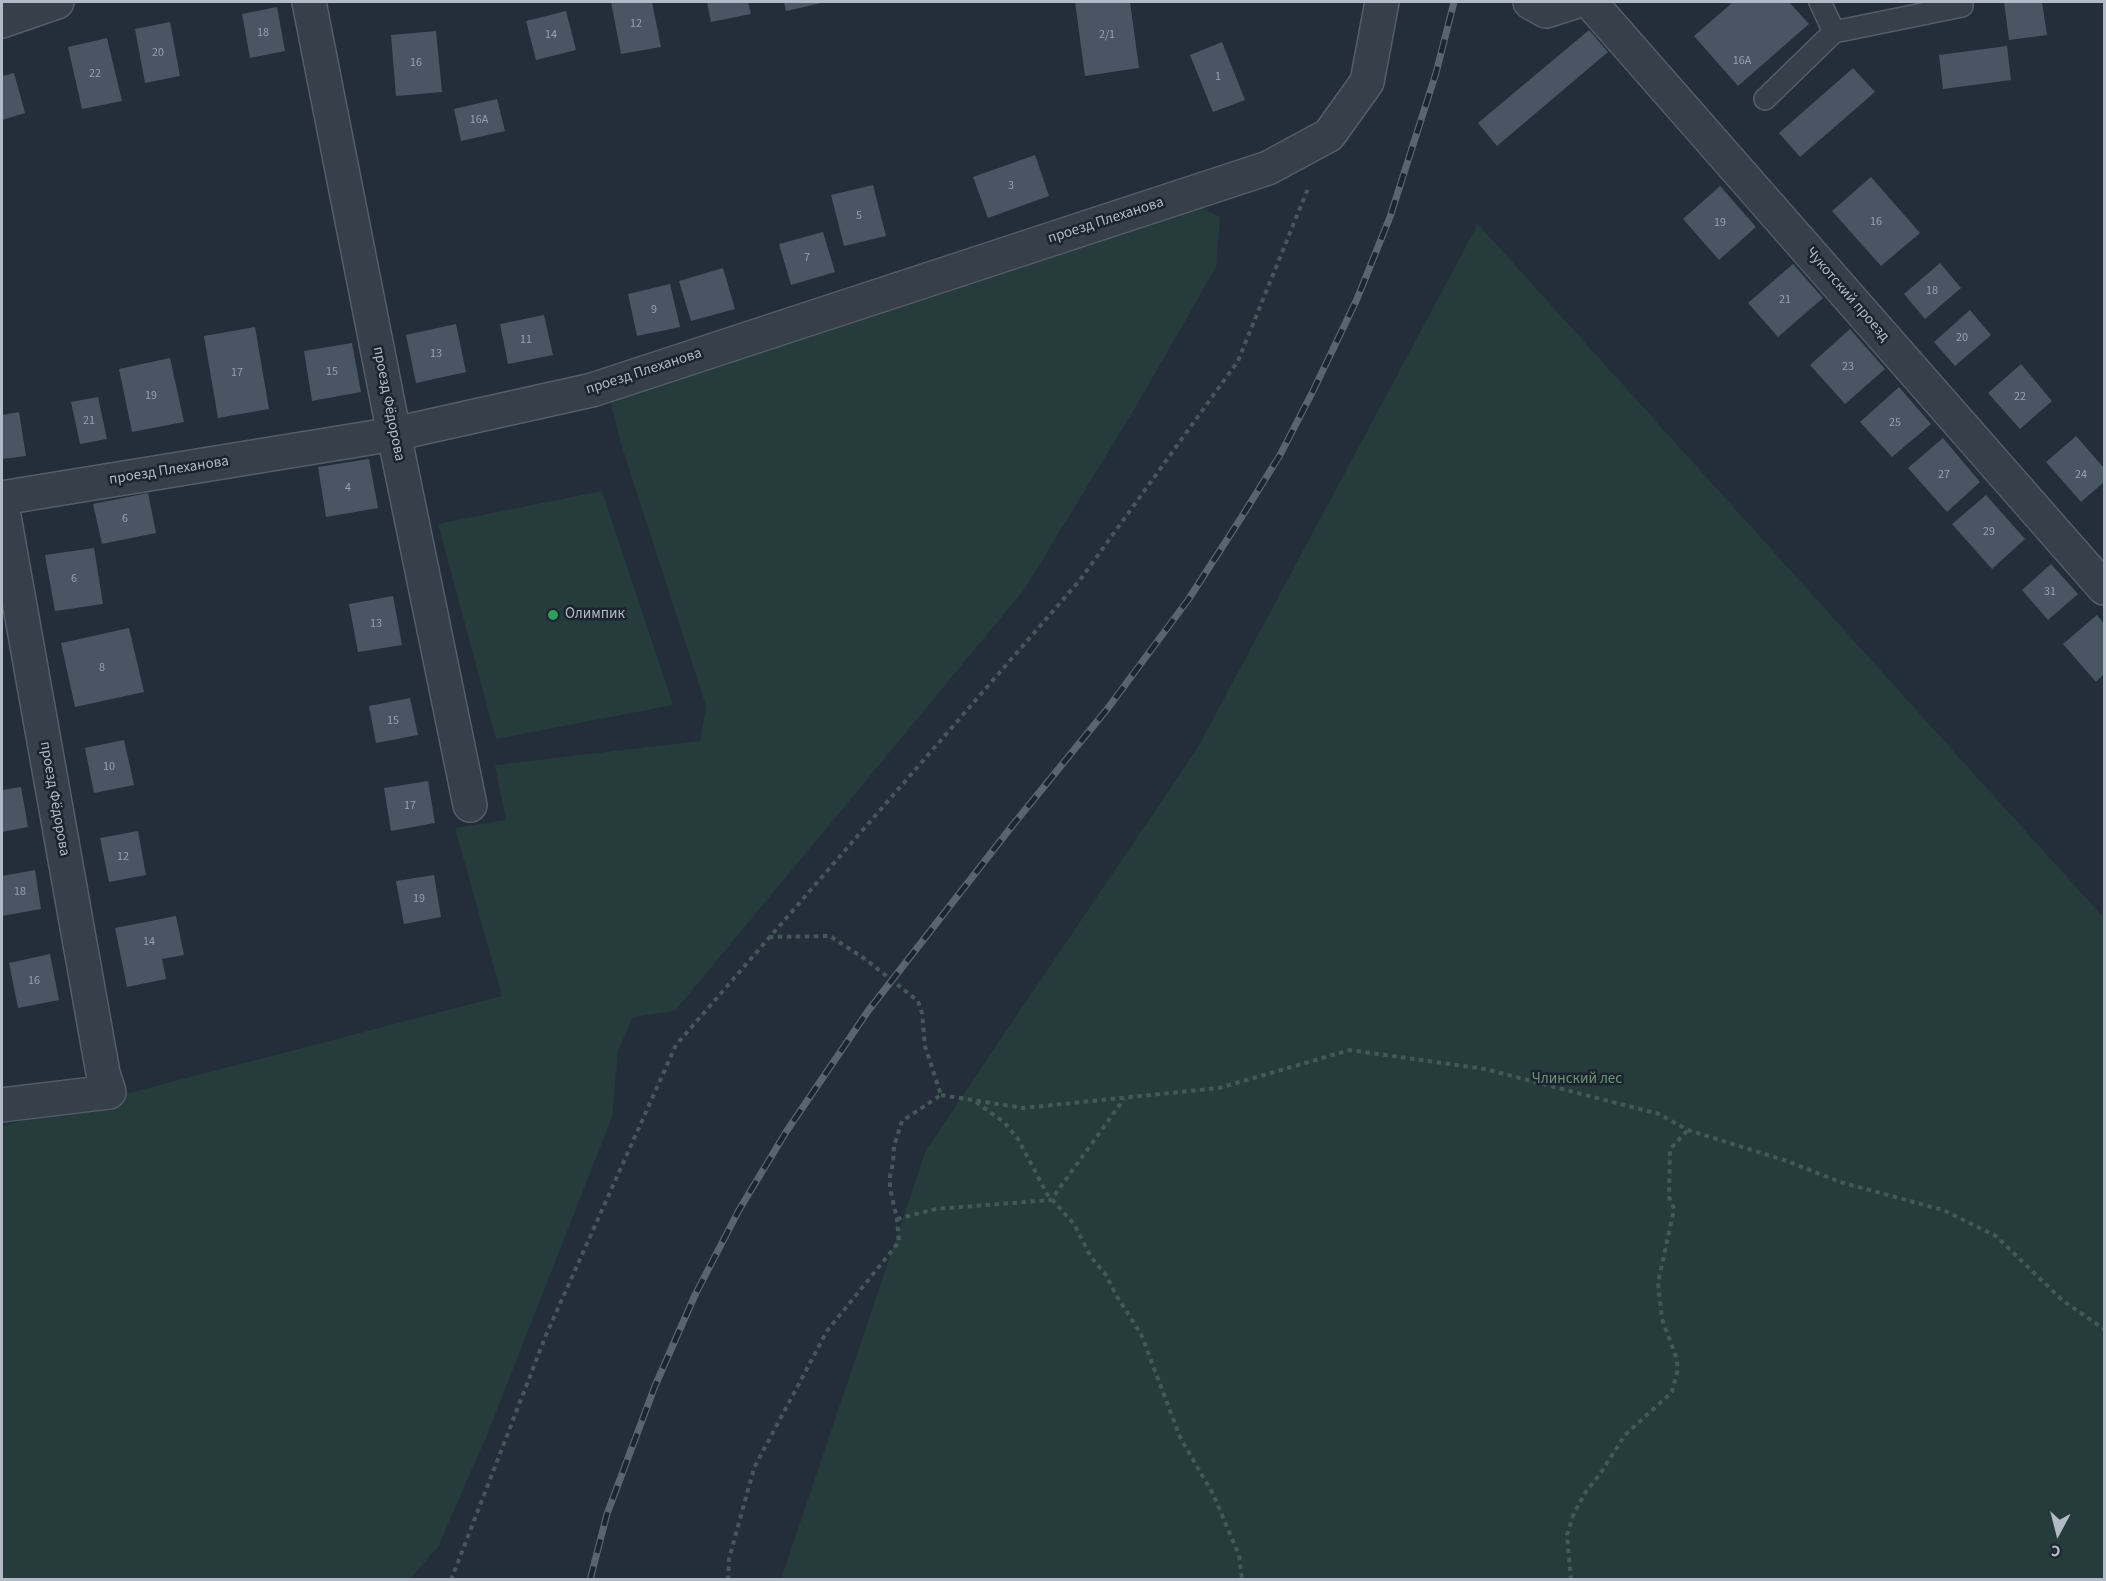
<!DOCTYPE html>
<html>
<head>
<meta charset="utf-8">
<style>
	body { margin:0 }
	#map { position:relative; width:2106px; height:1581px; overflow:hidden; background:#232e3a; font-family:"Source Sans 3",sans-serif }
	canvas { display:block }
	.frame { position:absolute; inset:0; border:3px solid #b1bac6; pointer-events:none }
	.north { position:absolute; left:2028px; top:1503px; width:60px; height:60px; -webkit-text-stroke:4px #1c242f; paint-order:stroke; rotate:187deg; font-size:16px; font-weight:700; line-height:24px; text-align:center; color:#b1bac6 }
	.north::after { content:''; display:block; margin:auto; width:21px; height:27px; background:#b1bac6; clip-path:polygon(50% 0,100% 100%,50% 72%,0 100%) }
</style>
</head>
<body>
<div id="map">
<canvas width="2106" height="1581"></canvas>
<div class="frame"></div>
<div class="north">С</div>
</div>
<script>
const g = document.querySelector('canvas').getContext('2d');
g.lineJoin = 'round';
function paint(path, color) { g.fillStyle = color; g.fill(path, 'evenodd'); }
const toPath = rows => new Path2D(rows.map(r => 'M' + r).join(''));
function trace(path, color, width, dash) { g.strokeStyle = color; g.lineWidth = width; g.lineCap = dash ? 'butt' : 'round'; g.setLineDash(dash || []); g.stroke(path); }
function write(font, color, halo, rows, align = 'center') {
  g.font = font + ' "Source Sans 3",sans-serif'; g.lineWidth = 5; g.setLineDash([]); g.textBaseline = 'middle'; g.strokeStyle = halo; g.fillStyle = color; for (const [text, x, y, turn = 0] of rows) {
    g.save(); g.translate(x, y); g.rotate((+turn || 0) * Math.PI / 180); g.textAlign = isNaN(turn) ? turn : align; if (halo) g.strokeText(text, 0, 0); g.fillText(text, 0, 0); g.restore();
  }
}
paint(toPath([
	[1195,203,1220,217,1216,267,1135,408,1024,590,675,1011,633,1017,618,1051,612,1117,487,1435,438,1547,410,1579,2,1580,2,1126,502,996,455,828,506,820,495,765,700,741,706,706,622,447,609,396],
	[1478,224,2104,918,2104,1579,781,1579,926,1150,1198,747],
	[602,491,673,705,496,739,438,524]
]), '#263b3c');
paint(toPath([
	[611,2,652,2,661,47,621,54],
	[707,2,748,2,751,14,711,22],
	[784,2,826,2,786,11],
	[1075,2,1130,2,1139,68,1085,76],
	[1733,2,1789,2,1809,24,1738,86,1694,36],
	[2004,2,2042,2,2047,35,2009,40],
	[277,7,285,51,250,58,242,14],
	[566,11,576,50,536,60,526,21],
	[170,22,180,76,145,83,135,29],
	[1589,30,1608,52,1497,146,1478,123],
	[436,31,442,92,396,96,391,35],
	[107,38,122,101,82,109,68,47],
	[1222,42,1245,100,1213,112,1190,55],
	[2007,46,2011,80,1943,89,1939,55],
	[1853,68,1875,92,1800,157,1779,133],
	[14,73,25,113,2,120,2,76],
	[497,99,505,131,461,141,454,109],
	[1035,155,1049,196,988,218,973,177],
	[1871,177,1920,233,1881,266,1832,211],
	[873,185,886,236,844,246,831,195],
	[1720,186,1756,227,1719,260,1683,219],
	[823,232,835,272,791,285,779,244],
	[1940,263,1961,288,1925,319,1904,294],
	[1793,264,1823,298,1778,337,1748,303],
	[723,268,735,309,691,321,679,281],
	[670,284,680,327,637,336,628,294],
	[1970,310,1991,335,1955,366,1934,342],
	[544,315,553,355,508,364,500,324],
	[456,324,466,372,416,383,406,335],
	[255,327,269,409,218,418,204,336],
	[1850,329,1885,369,1845,404,1810,365],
	[352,343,361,392,312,401,304,351],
	[170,358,184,422,132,432,119,369],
	[2021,364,2052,401,2020,429,1988,393],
	[1899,387,1931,424,1892,457,1860,422],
	[98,397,107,439,80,444,71,402],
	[19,412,26,456,2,459,2,415],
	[2076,436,2104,468,2104,482,2081,502,2046,462],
	[1943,438,1980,482,1947,512,1908,468],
	[369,459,378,508,326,517,318,467],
	[148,493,156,533,102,544,93,504],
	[1986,495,2025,539,1992,569,1952,524],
	[94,548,103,604,55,611,45,555],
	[2051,564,2078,594,2048,620,2022,590],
	[393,596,402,645,358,652,349,604],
	[2097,615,2104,624,2104,674,2096,682,2063,644],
	[129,628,144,692,75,707,61,643],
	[410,698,418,735,376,743,369,706],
	[124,740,134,785,94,793,85,748],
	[428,781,435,823,391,831,384,788],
	[21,787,28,827,2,832,2,790],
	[138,831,146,875,109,882,100,838],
	[35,870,41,909,2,916,2,876],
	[434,875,441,917,404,924,396,881],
	[176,916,184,955,162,959,166,979,127,987,115,928],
	[50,954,59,1000,18,1008,9,963]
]), '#495563');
const service = toPath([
	[1820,2,1834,32],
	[1765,99,1834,32,1962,6,1962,2]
]);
const minor = toPath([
	[309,2,394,434,470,805],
	[1530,2,1546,11,1574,2],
	[1590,2,2104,588],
	[2,21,57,2],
	[2,498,394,434,592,390,1268,168,1329,135,1367,82,1382,2],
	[2,505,103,1073,109,1092,2,1105]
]);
trace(service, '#545d68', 24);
trace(minor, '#545d68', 36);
trace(toPath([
	[941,1095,1023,1108,1219,1088,1350,1050,1485,1069,1659,1114,1688,1130,1787,1161,1840,1182,1943,1210,1996,1236,2062,1300,2104,1329],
	[976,1102,1005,1123,1018,1139,1047,1194,1074,1224,1091,1257,1106,1275,1116,1295,1141,1334,1180,1437,1213,1494,1230,1534,1239,1555,1242,1580],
	[897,1219,936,1209,1051,1200,1124,1099],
	[451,1580,546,1335,676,1045,1080,580,1238,361,1309,186],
	[728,1580,729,1559,754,1468,827,1331,899,1242,897,1219,890,1188,890,1176,893,1163,894,1146,902,1121,941,1095,925,1046,922,1013,918,1001,865,959,830,936,769,937],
	[1571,1580,1567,1535,1574,1513,1587,1490,1600,1474,1625,1435,1672,1392,1675,1380,1678,1369,1676,1357,1662,1319,1658,1283,1674,1209,1669,1197,1670,1149,1688,1130]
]), '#44585a', 4, [4.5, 4.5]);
trace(service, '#363f4a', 21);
trace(minor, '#363f4a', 33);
const rail = toPath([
	[590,1580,607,1514,655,1386,695,1295,739,1210,786,1132,868,1011,1012,826,1108,708,1188,600,1241,518,1280,455,1313,391,1357,299,1390,217,1436,73,1454,2]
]);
trace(rail, '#586471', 7);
trace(rail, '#1c242f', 4.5, [14]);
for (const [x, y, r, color] of [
	[553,615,6,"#2e9e5b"]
]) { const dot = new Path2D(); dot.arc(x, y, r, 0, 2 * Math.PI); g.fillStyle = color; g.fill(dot); trace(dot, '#1c242f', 2); }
write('12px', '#97a1ad', null, [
	["12",636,24],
	["18",263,33],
	["14",551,35],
	["2/1",1107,35],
	["20",158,53],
	["16А",1742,61],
	["16",416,63],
	["22",95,74],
	["1",1218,77],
	["16А",479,120],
	["3",1011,186],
	["5",859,216],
	["16",1876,222],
	["19",1720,223],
	["7",807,258],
	["18",1932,291],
	["21",1785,300],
	["9",654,310],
	["20",1962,338],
	["11",526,340],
	["13",436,354],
	["23",1848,367],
	["15",332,372],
	["17",237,373],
	["19",151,396],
	["22",2020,397],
	["21",89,421],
	["25",1895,423],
	["27",1944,475],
	["24",2081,475],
	["4",348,488],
	["6",125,519],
	["29",1989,532],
	["6",74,579],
	["31",2050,592],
	["13",376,624],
	["8",102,668],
	["15",393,721],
	["10",109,767],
	["17",410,806],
	["12",123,857],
	["18",20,892],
	["19",419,899],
	["14",149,942],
	["16",34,981]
]);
write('15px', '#b1bac6', '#1c242f', [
	["проезд Плеханова",1106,221,-18],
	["Чукотский проезд",1847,295,49],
	["проезд Плеханова",644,372,-18],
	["проезд Фёдорова",388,404,79],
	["проезд Плеханова",169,471,-9],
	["проезд Фёдорова",54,799,80]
]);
write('15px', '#b1bac6', '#1c242f', [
	["Олимпик",565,615]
], 'left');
write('15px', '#699671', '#1c242f', [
	["Члинский лес",1577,1080]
]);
</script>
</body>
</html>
